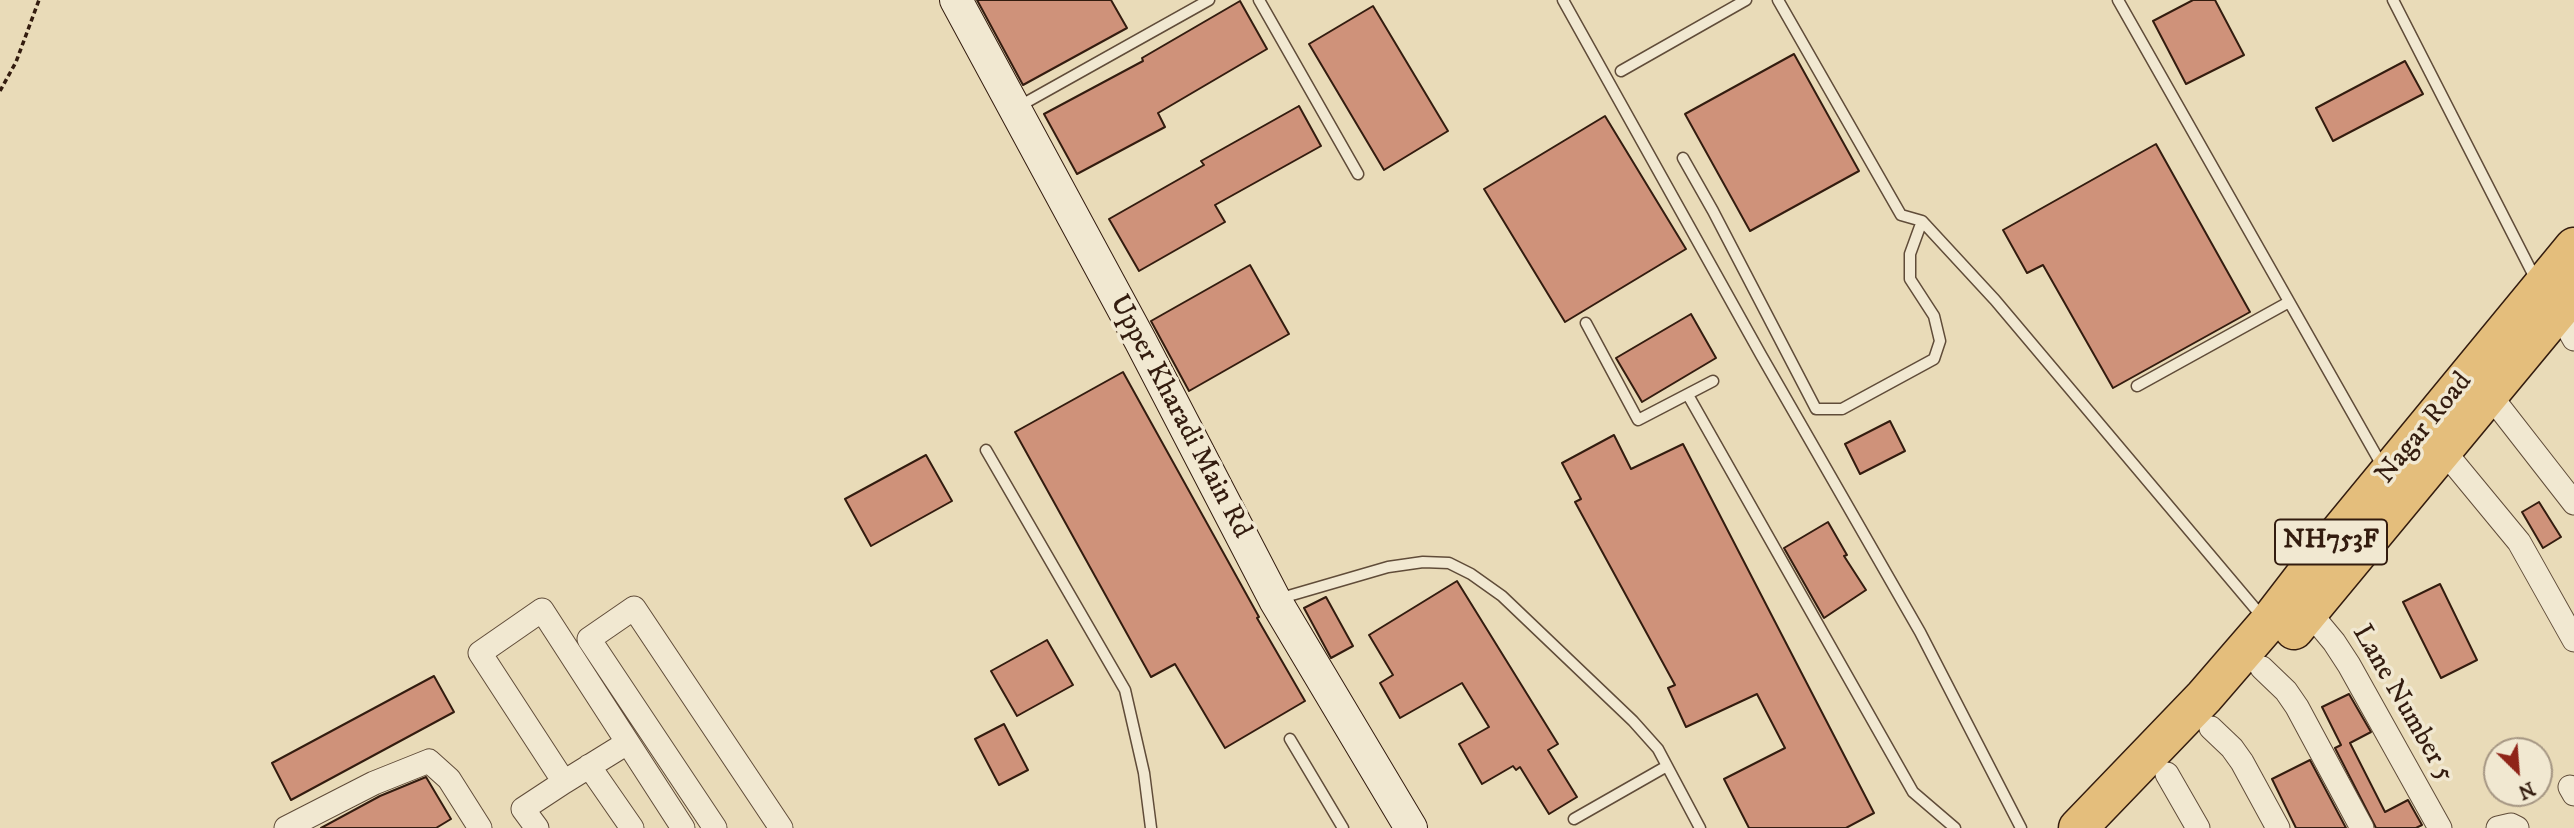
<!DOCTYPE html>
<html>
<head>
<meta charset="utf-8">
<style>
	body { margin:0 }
	#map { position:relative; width:2574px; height:828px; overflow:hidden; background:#e9dbb8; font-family:"IM FELL DW Pica",serif }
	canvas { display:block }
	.north { position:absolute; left:2483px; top:737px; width:70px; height:70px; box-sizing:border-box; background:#f1e8d1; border:2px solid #a59683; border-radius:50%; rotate:155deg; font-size:19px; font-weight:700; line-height:28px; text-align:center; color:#331c0f }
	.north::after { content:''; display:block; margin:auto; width:24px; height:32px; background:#8f2418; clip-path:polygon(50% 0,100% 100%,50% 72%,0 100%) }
</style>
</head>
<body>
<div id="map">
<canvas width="2574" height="828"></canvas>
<div class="north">N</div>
</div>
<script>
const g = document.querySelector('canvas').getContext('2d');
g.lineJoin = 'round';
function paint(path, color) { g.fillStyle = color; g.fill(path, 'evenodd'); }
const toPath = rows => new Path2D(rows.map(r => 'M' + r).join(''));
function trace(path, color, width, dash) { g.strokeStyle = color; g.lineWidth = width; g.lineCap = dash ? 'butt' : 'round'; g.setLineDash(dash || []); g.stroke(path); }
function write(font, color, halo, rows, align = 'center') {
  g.font = font + ' "IM FELL DW Pica",serif'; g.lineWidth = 7; g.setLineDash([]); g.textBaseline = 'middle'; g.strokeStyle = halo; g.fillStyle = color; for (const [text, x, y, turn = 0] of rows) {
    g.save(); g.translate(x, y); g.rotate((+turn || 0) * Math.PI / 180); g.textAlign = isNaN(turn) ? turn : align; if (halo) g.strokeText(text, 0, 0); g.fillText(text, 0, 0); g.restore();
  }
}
const building = toPath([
	[977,0,1111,0,1127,28,1023,85,977,0],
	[2193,0,2215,0,2244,55,2186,84,2153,21,2193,0],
	[1240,1,1267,49,1158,113,1165,127,1077,174,1044,114,1143,61,1142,58,1240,1],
	[1373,6,1448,131,1384,170,1309,44,1373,6],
	[1794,54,1859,171,1750,231,1685,114,1794,54],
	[2405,61,2423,94,2333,141,2316,108,2405,61],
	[1299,106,1321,146,1215,205,1225,222,1139,271,1109,219,1204,165,1201,161,1299,106],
	[1605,116,1686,249,1565,322,1484,189,1605,116],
	[2156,144,2250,312,2113,388,2043,265,2027,273,2003,230,2156,144],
	[1250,265,1289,334,1189,391,1151,321,1250,265],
	[1691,314,1716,358,1642,402,1616,358,1691,314],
	[1123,372,1259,617,1257,618,1305,701,1225,748,1175,664,1151,677,1015,432,1123,372],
	[1890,421,1905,451,1860,474,1845,444,1890,421],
	[1614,435,1631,469,1683,444,1874,813,1846,828,1749,828,1724,779,1785,748,1757,694,1686,727,1668,688,1675,685,1575,502,1581,499,1562,463,1614,435],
	[926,455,952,501,871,546,845,499,926,455],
	[2539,502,2561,537,2543,548,2522,512,2539,502],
	[1828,522,1847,555,1844,556,1866,590,1824,618,1784,548,1828,522],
	[1457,581,1558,744,1548,750,1577,797,1549,814,1520,767,1516,770,1513,766,1482,784,1459,744,1489,727,1462,683,1400,718,1380,683,1393,675,1369,635,1457,581],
	[2440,584,2477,660,2441,678,2403,602,2440,584],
	[1326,597,1353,646,1331,658,1304,608,1326,597],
	[1047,640,1073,685,1017,716,991,671,1047,640],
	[434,676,454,712,291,800,272,763,434,676],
	[2349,694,2371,732,2350,743,2385,812,2408,800,2422,825,2416,828,2376,828,2335,748,2341,745,2322,707,2349,694],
	[1004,724,1028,770,999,785,975,739,1004,724],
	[2310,760,2346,828,2296,828,2272,779,2310,760],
	[426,777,451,819,436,828,321,828,380,796,426,777]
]);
paint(building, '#cf927a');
trace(building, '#331c0f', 2);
const lane = toPath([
	[1259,0,1358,174],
	[1563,0,1761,355,1920,632,2021,828],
	[1778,0,1901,215,1922,221,1995,300,2264,619],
	[2118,0,2384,469],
	[2393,0,2536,280],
	[1621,71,1746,0],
	[1016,108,1209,0],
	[1683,158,1713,211,1816,409,1842,409,1934,359,1940,341,1934,316,1910,279,1910,254,1922,221],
	[1586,323,1638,420,1713,381],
	[2137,386,2289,302],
	[1688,395,1913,792,1955,828],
	[986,450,1125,690,1144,773,1151,828],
	[1278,599,1388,567,1423,562,1449,563,1471,574,1502,596,1633,721,1658,749,1700,828],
	[1290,739,1343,828],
	[1574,819,1667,766]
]);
const street = toPath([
	[2558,310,2574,339],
	[2489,394,2574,503],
	[2443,450,2519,542,2574,640],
	[2309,612,2334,642,2349,665,2440,828],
	[2262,668,2286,691,2297,707,2362,828],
	[2211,728,2232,748,2242,762,2278,828],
	[627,743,564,782,480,653,542,610,683,828],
	[589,766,632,828],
	[2167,774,2198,828],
	[2570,787,2574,794],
	[286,828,374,783,429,761,449,779,480,828],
	[537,828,523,809,564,782],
	[715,828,589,639,634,608,781,828],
	[2498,828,2511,825,2517,828]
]);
const secondary = toPath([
	[956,0,1141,342,1275,600,1411,828]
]);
const highway = toPath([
	[2294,630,2574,292],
	[2078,828,2204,697,2268,623,2318,558,2574,247]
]);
trace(lane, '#604c39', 13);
trace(street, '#604c39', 25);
trace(secondary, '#331c0f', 34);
trace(highway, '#331c0f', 41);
trace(toPath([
	[0,91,16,62,39,0]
]), '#331c0f', 3.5, [5, 3.5]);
trace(lane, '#f1e8d1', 10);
trace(street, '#f1e8d1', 23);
trace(secondary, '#f1e8d1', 32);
trace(highway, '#e4be7c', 38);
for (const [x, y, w] of [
	[2331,542,112]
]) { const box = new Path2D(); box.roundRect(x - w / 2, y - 22.5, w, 45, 5); g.fillStyle = '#f1e8d1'; g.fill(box); trace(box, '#331c0f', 2); }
write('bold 26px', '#331c0f', null, [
	["NH753F",2331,542]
]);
write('28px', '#331c0f', '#f1e8d1', [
	["Upper Kharadi Main Rd",1179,417,62],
	["Nagar Road",2425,429,-51],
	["Lane Number 5",2402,704,60]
]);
</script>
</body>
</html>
